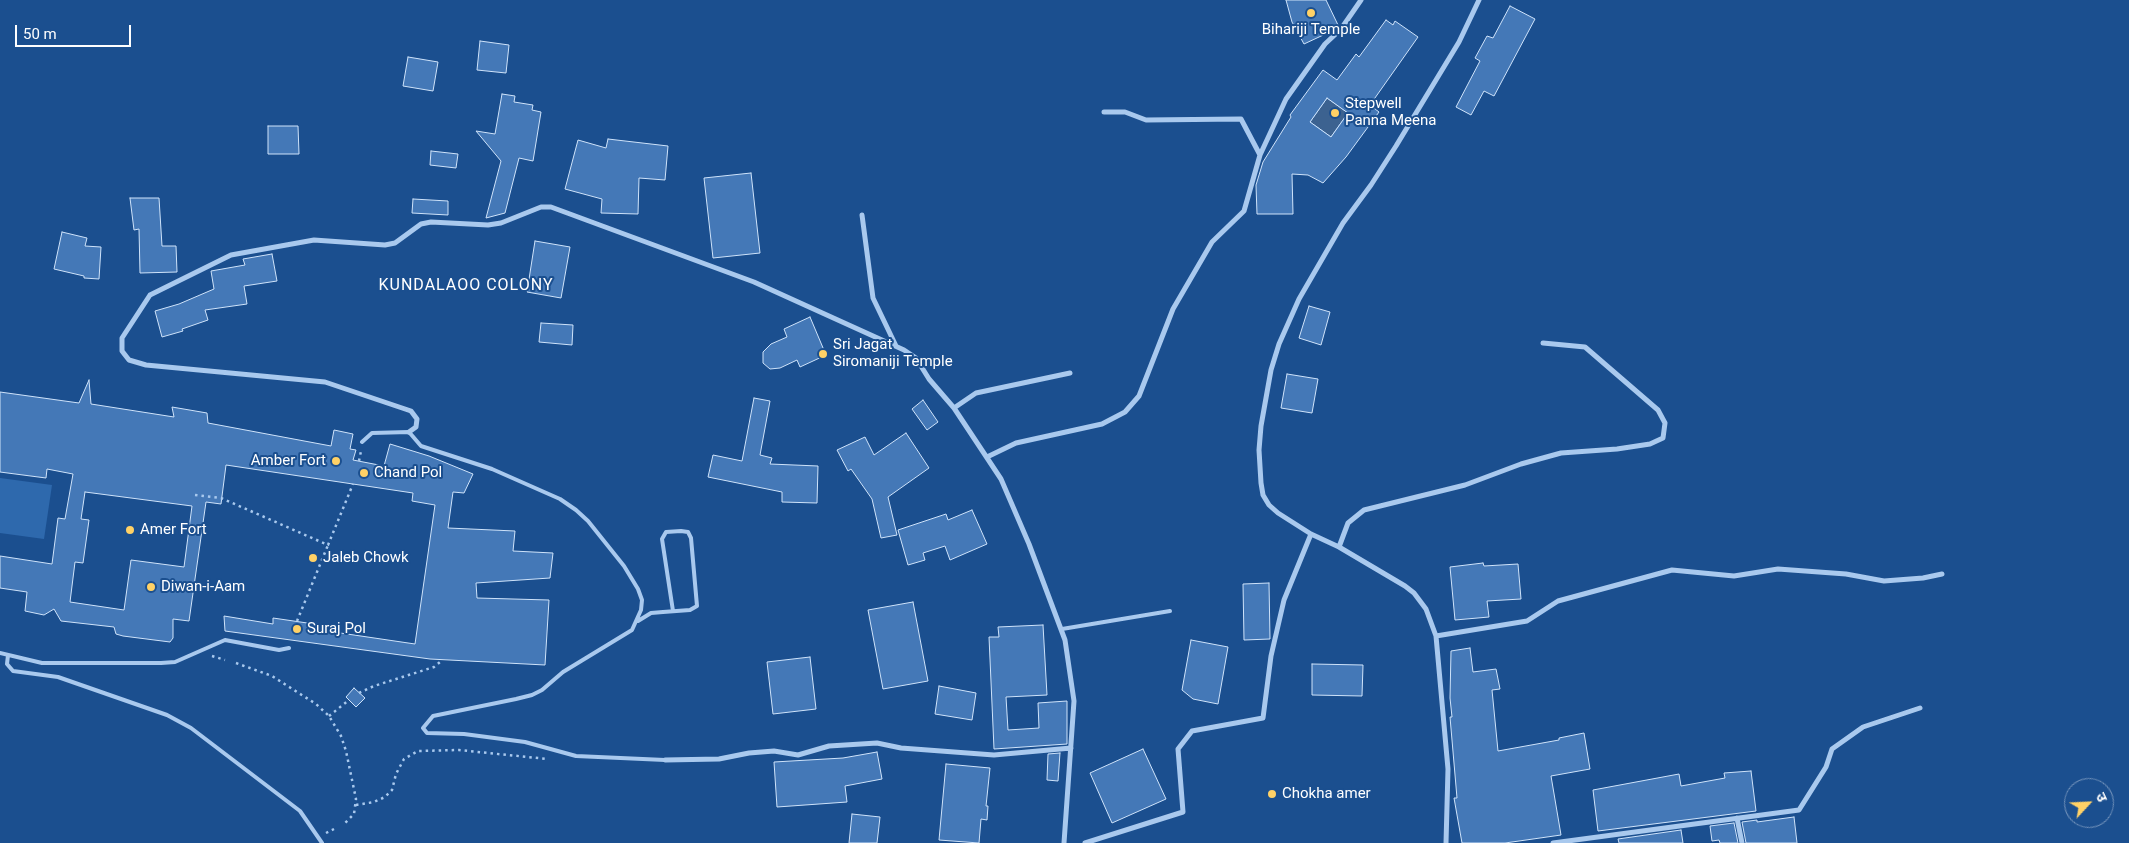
<!DOCTYPE html>
<html>
<head>
<meta charset="utf-8">
<style>
	body { margin:0 }
	#map { position:relative; width:2129px; height:843px; overflow:hidden; background:#1b4f8f; font-family:Roboto,"Noto Sans Devanagari",sans-serif }
	canvas { display:block }
	.north { position:absolute; left:2064px; top:778px; width:50px; height:50px; box-sizing:border-box; background:#1b4f8f; border:1px solid #7695bc; border-radius:50%; rotate:65deg; font-size:14px; font-weight:700; line-height:20px; text-align:center; color:#fff }
	.north::after { content:''; display:block; margin:auto; width:18px; height:22px; background:#ffd166; clip-path:polygon(50% 0,100% 100%,50% 72%,0 100%) }
	.scale { position:absolute; left:15px; top:25px; width:116px; height:22px; box-sizing:border-box; border:2px solid #fff; border-top:0; padding-left:6px; font-size:15px; line-height:18px; white-space:nowrap; color:#fff; -webkit-text-stroke:4px #1b4f8f; paint-order:stroke }
</style>
</head>
<body>
<div id="map">
<canvas width="2129" height="843"></canvas>
<div class="north">उ</div>
<div class="scale">50 m</div>
</div>
<script>
const g = document.querySelector('canvas').getContext('2d');
g.lineJoin = 'round';
function paint(path, color) { g.fillStyle = color; g.fill(path, 'evenodd'); }
const toPath = rows => new Path2D(rows.map(r => 'M' + r).join(''));
function trace(path, color, width, dash) { g.strokeStyle = color; g.lineWidth = width; g.lineCap = dash ? 'butt' : 'round'; g.setLineDash(dash || []); g.stroke(path); }
function write(font, color, halo, rows, align = 'center') {
  g.font = font + ' Roboto,sans-serif'; g.lineWidth = 4; g.setLineDash([]); g.textBaseline = 'middle'; g.strokeStyle = halo; g.fillStyle = color; for (const [text, x, y, turn = 0] of rows) {
    g.save(); g.translate(x, y); g.rotate((+turn || 0) * Math.PI / 180); g.textAlign = isNaN(turn) ? turn : align; if (halo) g.strokeText(text, 0, 0); g.fillText(text, 0, 0); g.restore();
  }
}
paint(toPath([
	[0,478,52,485,44,539,0,533]
]), '#2e69ad');
const water = toPath([
	[1327,98,1348,113,1331,137,1310,122,1327,98]
]);
paint(water, '#3c6290');
trace(water, '#9cc4f0', 1);
const building = toPath([
	[1286,0,1326,0,1338,25,1334,30,1304,44,1292,22,1286,0],
	[1510,6,1535,19,1494,96,1484,91,1471,115,1456,107,1480,61,1475,58,1487,36,1493,38,1510,6],
	[1386,20,1393,25,1395,21,1418,37,1370,105,1379,112,1346,157,1323,183,1308,175,1292,174,1293,214,1257,214,1256,185,1263,162,1291,117,1290,115,1323,70,1337,80,1356,54,1359,57,1386,20],
	[1327,98,1348,113,1331,137,1310,122,1327,98],
	[480,41,509,45,506,73,477,70,480,41],
	[408,57,438,62,433,91,403,86,408,57],
	[502,94,515,96,514,102,533,105,532,110,541,112,533,161,519,158,505,213,486,218,501,161,476,131,495,134,502,94],
	[268,126,298,126,299,154,268,154,268,126],
	[608,139,668,146,665,180,639,178,638,214,601,213,602,199,565,189,578,140,606,148,608,139],
	[431,151,458,154,456,168,430,165,431,151],
	[751,173,760,253,713,258,704,178,751,173],
	[130,198,159,198,162,246,176,246,177,272,140,273,139,229,134,230,130,198],
	[413,199,448,201,448,215,412,213,413,199],
	[62,232,87,238,85,246,101,247,99,279,84,278,84,276,54,269,62,232],
	[535,241,570,247,561,298,527,292,535,241],
	[272,254,277,281,244,286,247,304,205,310,208,320,182,329,183,331,162,337,155,311,179,304,214,289,211,271,245,265,243,259,272,254],
	[1309,306,1330,312,1321,345,1299,338,1309,306],
	[810,317,826,355,800,367,797,360,780,368,770,369,763,363,763,352,771,344,787,337,784,329,810,317],
	[541,323,573,325,572,345,539,342,541,323],
	[1287,374,1318,379,1312,413,1281,408,1287,374],
	[89,380,91,404,174,417,172,407,207,413,208,423,331,446,334,430,353,434,350,449,356,450,353,460,384,466,390,444,429,456,473,474,464,493,453,492,448,528,515,531,513,551,553,553,550,578,476,583,477,598,549,600,545,665,430,659,225,631,224,616,273,624,273,618,321,625,320,630,415,644,435,505,412,501,413,493,226,465,221,504,206,502,189,621,173,619,173,638,170,642,123,636,116,634,114,627,61,621,54,609,44,615,25,611,27,592,0,588,0,556,52,564,58,518,65,519,73,474,47,469,46,478,0,472,0,392,79,403,89,380],
	[85,492,192,506,184,567,131,560,124,610,70,602,75,562,83,563,89,520,81,519,85,492],
	[754,398,770,401,760,455,772,458,770,464,818,466,817,503,782,502,782,492,708,477,713,455,742,461,754,398],
	[923,400,938,422,927,430,912,409,923,400],
	[906,433,929,468,888,497,897,535,881,538,872,499,851,469,848,471,837,450,865,437,874,455,906,433],
	[972,510,987,544,950,560,945,546,923,553,925,560,908,565,898,530,946,514,948,520,972,510],
	[1483,563,1484,566,1518,564,1521,599,1487,601,1489,617,1455,620,1450,567,1483,563],
	[1269,583,1270,639,1244,640,1243,584,1269,583],
	[913,602,928,681,883,689,868,610,913,602],
	[1043,625,1047,695,1006,697,1008,730,1039,728,1038,703,1067,701,1067,744,994,749,989,637,999,637,998,627,1043,625],
	[1191,640,1228,647,1218,704,1193,699,1182,690,1191,640],
	[1470,648,1473,672,1496,669,1500,689,1492,690,1498,751,1559,740,1559,738,1584,733,1590,769,1551,776,1561,835,1505,843,1462,843,1454,798,1457,798,1450,717,1452,717,1450,698,1451,651,1470,648],
	[810,657,816,709,773,714,767,662,810,657],
	[1312,664,1363,665,1362,696,1312,695,1312,664],
	[939,686,976,693,972,720,935,714,939,686],
	[354,688,365,698,356,707,346,697,354,688],
	[1143,749,1166,799,1112,823,1090,773,1143,749],
	[877,752,882,779,845,786,847,802,777,807,774,762,843,758,877,752],
	[1060,753,1058,781,1047,780,1048,754,1060,753],
	[946,764,990,768,986,806,988,806,987,820,981,819,979,843,939,840,946,764],
	[1751,771,1756,811,1598,831,1593,790,1679,774,1681,786,1725,778,1724,773,1751,771],
	[852,814,880,817,877,843,849,843,852,814],
	[1794,817,1797,843,1746,843,1742,822,1757,820,1757,822,1794,817],
	[1734,823,1738,843,1720,843,1719,840,1712,841,1710,826,1734,823],
	[1681,830,1683,843,1619,843,1618,839,1681,830]
]);
paint(building, '#4478b7');
trace(building, '#cfe3fa', 1);
trace(toPath([
	[359,461,361,451],
	[195,495,221,498,328,545,353,484],
	[297,621,328,545],
	[212,656,225,660],
	[236,663,272,676,316,704,329,716,341,736,346,751,356,799,354,814,344,824],
	[359,693,374,686,434,667,440,662],
	[329,716,349,700],
	[356,805,374,802,385,797,392,790,396,774,404,759,418,751,459,750,547,759],
	[326,833,334,829]
]), '#a9c9ee', 2.5, [2.5, 4]);
trace(toPath([
	[362,442,372,433,409,432,421,446,492,469,560,499,576,510,588,521,624,566,638,589,642,600,641,610,632,630,563,672,542,690,532,695,516,699,433,716,423,728,427,733,464,734,525,742,576,756,665,760],
	[638,621,651,613,663,612,690,610,697,606,691,538,688,532,681,531,666,532,662,539,673,611],
	[1062,629,1170,611],
	[0,653,42,663,161,663,175,662,225,640,279,650,289,648],
	[8,655,7,664,13,671,58,677,167,715,191,728,300,811,322,843]
]), '#a9c9ee', 4);
trace(toPath([
	[1104,112,1125,112,1146,120,1241,119,1260,155],
	[862,215,873,298,896,346],
	[954,408,976,393,1070,373],
	[409,432,416,427,417,419,411,411,325,382,146,365,129,360,122,351,122,338,150,295,231,255,314,240,385,245,395,243,421,224,431,222,488,225,501,223,541,207,551,207,754,282,904,350,916,358,929,379,954,408,1001,479,1029,544,1065,640,1074,701,1064,843],
	[987,457,1016,443,1102,424,1125,412,1139,396,1173,309,1212,242,1244,211,1260,155,1286,99,1325,44,1341,29,1361,0],
	[1339,547,1348,523,1364,510,1465,485,1521,464,1561,453,1617,449,1650,444,1663,438,1665,423,1658,410,1585,347,1543,343],
	[1436,636,1527,621,1558,601,1672,570,1734,576,1778,569,1846,574,1884,581,1923,578,1942,574],
	[665,760,719,759,749,753,774,751,798,755,829,746,877,743,901,748,994,755,1071,748],
	[1737,818,1742,843],
	[1085,843,1183,812,1178,749,1192,731,1263,718,1271,656,1284,600,1311,534],
	[1446,843,1448,769,1436,636,1426,609,1414,593,1405,586,1339,547,1311,534,1278,513,1269,505,1263,495,1261,483,1259,450,1261,426,1271,370,1279,344,1299,299,1343,223,1371,185,1396,146,1459,42,1479,0],
	[1553,843,1799,810,1826,767,1832,749,1863,727,1920,708]
]), '#a9c9ee', 5);
for (const [x, y, r, color] of [
	[1311,13,5,"#ffd166"],
	[1335,113,5,"#ffd166"],
	[823,354,5,"#ffd166"],
	[336,461,5,"#ffd166"],
	[364,473,5,"#ffd166"],
	[130,530,5,"#ffd166"],
	[313,558,5,"#ffd166"],
	[151,587,5,"#ffd166"],
	[297,629,5,"#ffd166"],
	[1272,794,5,"#ffd166"]
]) { const dot = new Path2D(); dot.arc(x, y, r, 0, 2 * Math.PI); g.fillStyle = color; g.fill(dot); trace(dot, '#1b4f8f', 2); }
write('15px', '#fff', '#1b4f8f', [
	["Bihariji Temple",1311,30,"center"],
	["Stepwell",1345,104],
	["Panna Meena",1345,121],
	["Sri Jagat",833,345],
	["Siromaniji Temple",833,362],
	["Amber Fort",326,461,"right"],
	["Chand Pol",374,473],
	["Amer Fort",140,530],
	["Jaleb Chowk",323,558],
	["Diwan-i-Aam",161,587],
	["Suraj Pol",307,629],
	["Chokha amer",1282,794]
], 'left');
g.letterSpacing = '1px';
write('16px', '#fff', '#1b4f8f', [
	["KUNDALAOO COLONY",466,286]
]);
g.letterSpacing = '0px';
</script>
</body>
</html>
